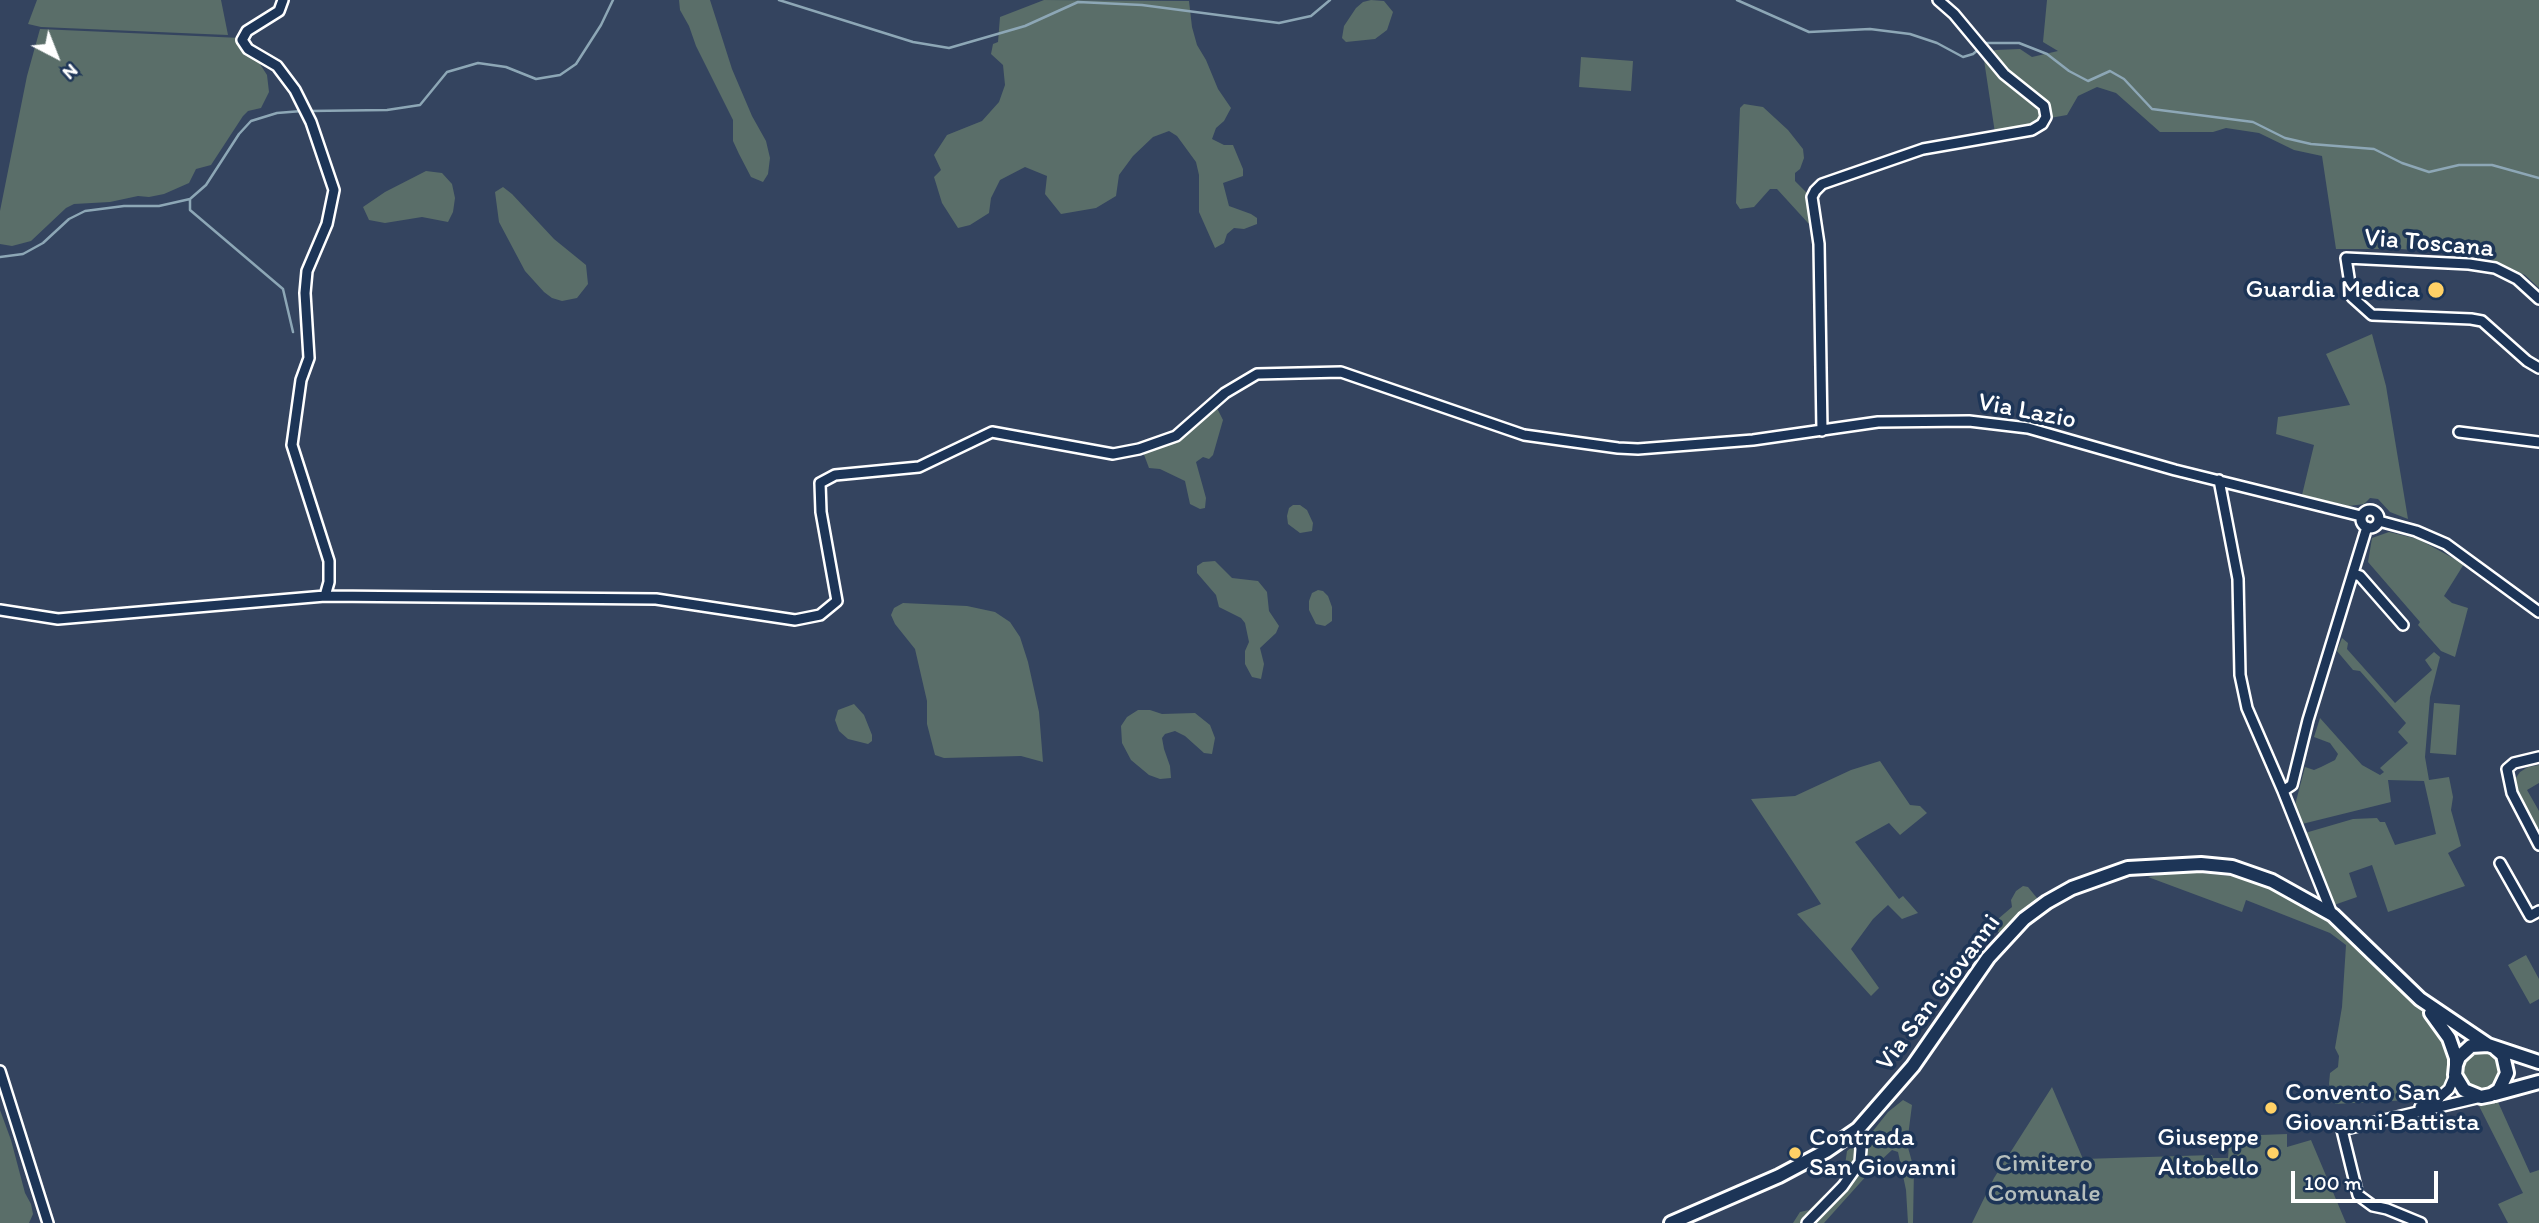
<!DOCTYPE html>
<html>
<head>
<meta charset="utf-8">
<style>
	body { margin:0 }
	#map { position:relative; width:2539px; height:1223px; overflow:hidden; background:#34445f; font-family:Itim,sans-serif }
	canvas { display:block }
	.north { position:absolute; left:21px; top:21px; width:70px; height:70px; -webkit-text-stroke:5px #1d3557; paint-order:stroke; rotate:138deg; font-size:19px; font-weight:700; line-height:28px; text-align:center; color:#fff }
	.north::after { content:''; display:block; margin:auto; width:24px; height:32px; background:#fff; clip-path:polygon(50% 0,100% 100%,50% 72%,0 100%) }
	.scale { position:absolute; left:2291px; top:1171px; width:147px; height:32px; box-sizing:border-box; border:4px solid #fff; border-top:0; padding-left:9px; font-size:21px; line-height:24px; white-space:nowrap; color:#fff; -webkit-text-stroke:5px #1d3557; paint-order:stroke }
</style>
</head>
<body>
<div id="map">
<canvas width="2539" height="1223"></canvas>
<div class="north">N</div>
<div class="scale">100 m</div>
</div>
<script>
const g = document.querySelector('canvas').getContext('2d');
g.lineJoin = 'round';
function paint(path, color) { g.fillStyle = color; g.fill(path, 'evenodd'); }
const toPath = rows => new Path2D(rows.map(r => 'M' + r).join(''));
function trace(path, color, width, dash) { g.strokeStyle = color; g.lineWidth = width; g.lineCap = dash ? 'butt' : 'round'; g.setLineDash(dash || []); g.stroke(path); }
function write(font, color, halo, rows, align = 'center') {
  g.font = font + ' Itim,sans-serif'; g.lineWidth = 7; g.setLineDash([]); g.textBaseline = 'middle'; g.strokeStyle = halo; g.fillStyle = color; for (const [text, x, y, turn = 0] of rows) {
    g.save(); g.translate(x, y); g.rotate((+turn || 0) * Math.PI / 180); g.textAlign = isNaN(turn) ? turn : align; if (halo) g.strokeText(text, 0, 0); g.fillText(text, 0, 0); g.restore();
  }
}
paint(toPath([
	[37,0,221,0,228,35,41,27,28,24],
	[679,0,710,0,732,69,752,116,766,141,770,158,768,174,763,182,751,177,739,154,733,141,733,120,696,46,689,26,680,10],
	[1044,0,1189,1,1192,27,1197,45,1206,60,1218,89,1231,108,1224,121,1216,128,1212,139,1224,145,1233,145,1243,169,1243,176,1223,183,1229,206,1251,214,1257,218,1257,224,1244,229,1234,228,1227,234,1224,243,1215,248,1199,212,1199,175,1196,162,1177,136,1169,131,1153,137,1133,156,1119,175,1116,196,1096,208,1061,214,1045,194,1047,176,1025,167,1000,180,991,198,989,213,970,225,958,228,942,203,934,177,941,170,934,155,947,135,982,121,999,102,1005,85,1003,65,991,54,993,44,998,42,1000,17],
	[1371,0,1384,1,1393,12,1387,30,1375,39,1346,42,1342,38,1344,26,1356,8,1363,2],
	[2047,0,2539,0,2539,288,2525,275,2482,255,2400,249,2336,249,2322,156,2294,150,2259,133,2226,128,2213,132,2160,132,2116,93,2097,87,2078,96,2067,115,2039,120,2035,124,1995,133,1984,60,1995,50,2020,49,2032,57,2058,51,2043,42],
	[40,29,241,38,244,49,258,61,267,75,269,92,261,108,248,111,243,116,211,165,196,169,189,183,164,194,149,197,138,196,110,202,74,204,66,208,31,241,12,246,0,244,0,211,27,76],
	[1581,57,1633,61,1631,91,1579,87],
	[1744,104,1763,107,1788,130,1803,149,1804,158,1800,169,1795,173,1795,181,1809,195,1814,226,1808,223,1777,189,1770,189,1754,207,1740,209,1736,203,1740,108],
	[426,171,442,173,452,184,455,198,453,212,448,222,422,217,385,223,369,220,363,207,385,192],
	[503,187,512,194,554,239,586,265,588,284,577,298,562,301,552,298,544,292,525,271,499,222,495,192],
	[2372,334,2386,386,2408,519,2390,512,2378,499,2370,498,2364,504,2349,506,2302,495,2314,445,2276,434,2278,417,2350,405,2326,354],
	[1217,408,1223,420,1213,455,1209,459,1203,457,1196,462,1206,498,1205,508,1200,509,1190,504,1185,481,1160,469,1149,468,1143,452,1180,438],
	[1293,505,1300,505,1307,510,1313,523,1312,531,1300,533,1288,524,1287,516,1289,508],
	[2389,532,2418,539,2464,564,2444,596,2452,603,2468,608,2455,657,2441,651,2418,625,2420,622,2368,562,2372,538],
	[1215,561,1232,578,1258,581,1267,592,1269,611,1279,626,1276,633,1260,648,1264,664,1261,679,1252,677,1245,664,1245,651,1249,642,1245,623,1241,618,1219,607,1216,595,1197,573,1197,566,1203,562],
	[1318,590,1323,591,1328,596,1332,607,1332,621,1325,626,1316,624,1309,610,1309,601,1312,593],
	[903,603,967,606,995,612,1010,622,1020,637,1028,662,1039,712,1043,762,1021,756,944,758,935,755,927,724,927,701,915,649,895,624,891,615,894,608],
	[2342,638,2348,643,2347,649,2395,703,2432,670,2425,660,2434,652,2440,657,2430,697,2425,757,2429,780,2449,777,2453,797,2451,810,2461,846,2448,853,2465,886,2388,912,2372,865,2349,873,2357,897,2334,905,2305,833,2353,819,2377,818,2380,822,2385,822,2395,845,2436,834,2424,781,2388,780,2391,802,2302,824,2295,805,2305,767,2314,770,2321,767,2335,760,2338,754,2330,743,2314,737,2320,718,2362,765,2380,775,2384,772,2380,768,2408,743,2398,732,2406,723,2360,671,2353,670,2337,651],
	[2434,703,2460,705,2456,755,2430,753],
	[854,704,864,715,872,735,872,741,868,744,848,739,839,731,835,720,838,710],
	[1138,710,1150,710,1162,714,1195,713,1210,725,1215,738,1212,754,1204,753,1185,736,1175,731,1165,734,1162,738,1164,749,1170,766,1171,778,1160,779,1149,775,1131,760,1122,743,1121,726,1127,717],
	[1880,761,1910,805,1920,806,1927,813,1900,835,1889,823,1855,842,1899,899,1903,896,1918,913,1902,919,1888,905,1873,919,1851,949,1879,988,1871,996,1797,914,1821,904,1751,799,1795,796,1851,770],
	[2539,765,2539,783,2527,790,2539,811,2539,828,2537,829,2517,790,2515,779,2520,772,2528,767],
	[2183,871,2239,877,2270,887,2293,898,2337,928,2421,1010,2442,1035,2450,1061,2448,1077,2440,1092,2428,1099,2335,1104,2329,1084,2330,1073,2338,1067,2339,1056,2335,1048,2342,1007,2346,945,2330,933,2246,900,2242,912,2148,877],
	[2023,886,2028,887,2041,903,2004,935,1998,932,1996,926,1998,919,2012,907,2011,900,2016,891],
	[2526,955,2539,979,2539,999,2530,1004,2508,965],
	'2461 1070a20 20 0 1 1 40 0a20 20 0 1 1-40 0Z',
	[2052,1087,2083,1159,2212,1155,2213,1158,2228,1158,2229,1145,2260,1135,2287,1134,2287,1147,2311,1140,2346,1223,1972,1223,1994,1178],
	[1903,1100,1912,1105,1907,1144,1914,1169,1913,1223,1908,1223,1906,1190,1898,1152,1892,1150,1877,1164,1824,1223,1793,1223,1800,1212,1809,1210,1824,1195,1842,1192,1855,1176,1845,1165,1847,1151,1873,1131,1888,1112],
	[2498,1102,2530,1173,2539,1170,2539,1223,2508,1223,2498,1204,2523,1193,2479,1106],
	[0,1110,11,1140,25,1193,31,1204,33,1214,29,1223,0,1223]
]), '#5a6e69');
trace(toPath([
	[779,0,913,42,949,48,1025,26,1078,2,1142,5,1279,23,1311,16,1330,0],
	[1737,0,1809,32,1870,29,1910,34,1937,43,1963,57,1973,54,1986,43,2019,43,2047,54,2069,71,2088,81,2110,71,2124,79,2152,109,2253,122,2285,138,2311,144,2374,149,2402,163,2429,172,2459,165,2492,165,2539,178],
	[309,111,387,110,420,105,447,72,478,63,506,67,536,79,560,75,576,64,601,25,613,0],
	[190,199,190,210,283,289,293,332],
	[0,257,23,254,43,243,69,219,85,211,124,206,159,206,190,199,206,185,239,134,251,121,277,113,302,111]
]), '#8da7b6', 2.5);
const minor = toPath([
	[283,0,279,11,247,31,242,40,248,49,277,66,295,90,311,122,334,190,327,224,307,271,305,293,309,358,301,380,292,445,329,561,329,582,325,596],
	[2539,299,2517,279,2495,268,2469,264,2346,258,2352,297,2372,315,2471,319,2482,321,2527,361,2539,368],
	[1822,431,1819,244,1812,197,1815,191,1822,184,1923,149,2032,130,2042,124,2046,117,2044,106,2004,74,1954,14,1938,0],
	[2459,432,2539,442],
	[2219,480,2238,579,2240,675,2247,708,2283,791,2332,914],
	'2361 519a9 9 0 1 1 18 0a9 9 0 1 1-18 0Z',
	[2379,521,2416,531,2446,544,2539,612],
	[2354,574,2360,576,2403,625],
	[0,610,58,619,325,596,656,599,795,620,820,615,837,601,821,512,820,483,835,475,919,467,992,432,1113,454,1139,449,1176,436,1225,393,1257,374,1341,372,1524,435,1618,448,1638,449,1753,440,1878,422,1969,421,2028,428,2175,470,2361,516],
	[2539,757,2514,763,2507,769,2512,793,2539,845],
	[2283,791,2292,785,2308,720,2367,527],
	[2500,863,2530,916,2539,911],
	[0,1071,48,1223],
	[2420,1107,2441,1096,2449,1089,2455,1075],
	[1807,1223,1843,1186,1860,1162,1861,1149,1858,1129],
	[2421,1223,2387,1209,2373,1206,2358,1195,2342,1130,2481,1097]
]);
const secondary = toPath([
	[2431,1013,2449,1038,2456,1058,2456,1065],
	[2496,1049,2503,1055,2507,1073,2499,1090,2491,1095,2481,1097,2464,1090,2455,1075,2456,1065,2459,1057,2471,1046,2488,1045,2539,1062],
	[2495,1094,2539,1082],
	[1671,1223,1779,1176,1826,1151,1858,1129,1913,1066,1988,958,2024,919,2047,902,2072,888,2128,868,2201,864,2232,867,2272,881,2333,915,2420,999,2488,1045]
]);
trace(minor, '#fff', 14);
trace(secondary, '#fff', 18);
trace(minor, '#1d3557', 9);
trace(secondary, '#1d3557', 12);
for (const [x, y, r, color] of [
	[2436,290,9,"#ffd166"],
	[2271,1108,7,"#ffd166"],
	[1795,1153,7,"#ffd166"],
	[2273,1153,7,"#ffd166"]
]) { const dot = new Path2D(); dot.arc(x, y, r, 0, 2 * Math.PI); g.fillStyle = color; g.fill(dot); trace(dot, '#1d3557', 2.5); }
write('26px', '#fff', '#1d3557', [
	["Via Toscana",2429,244,5],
	["Via Lazio",2027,412,11],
	["Via San Giovanni",1939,993,-53]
]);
write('26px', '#fff', '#1d3557', [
	["Guardia Medica",2420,290],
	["Convento San",2285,1093,"left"],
	["Giovanni Battista",2285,1123,"left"],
	["Contrada",1809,1138,"left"],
	["San Giovanni",1809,1168,"left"],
	["Giuseppe",2259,1138],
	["Altobello",2259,1168]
], 'right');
write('26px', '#b5bebc', '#1d3557', [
	["Cimitero",2044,1164],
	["Comunale",2044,1194]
]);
</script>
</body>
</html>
